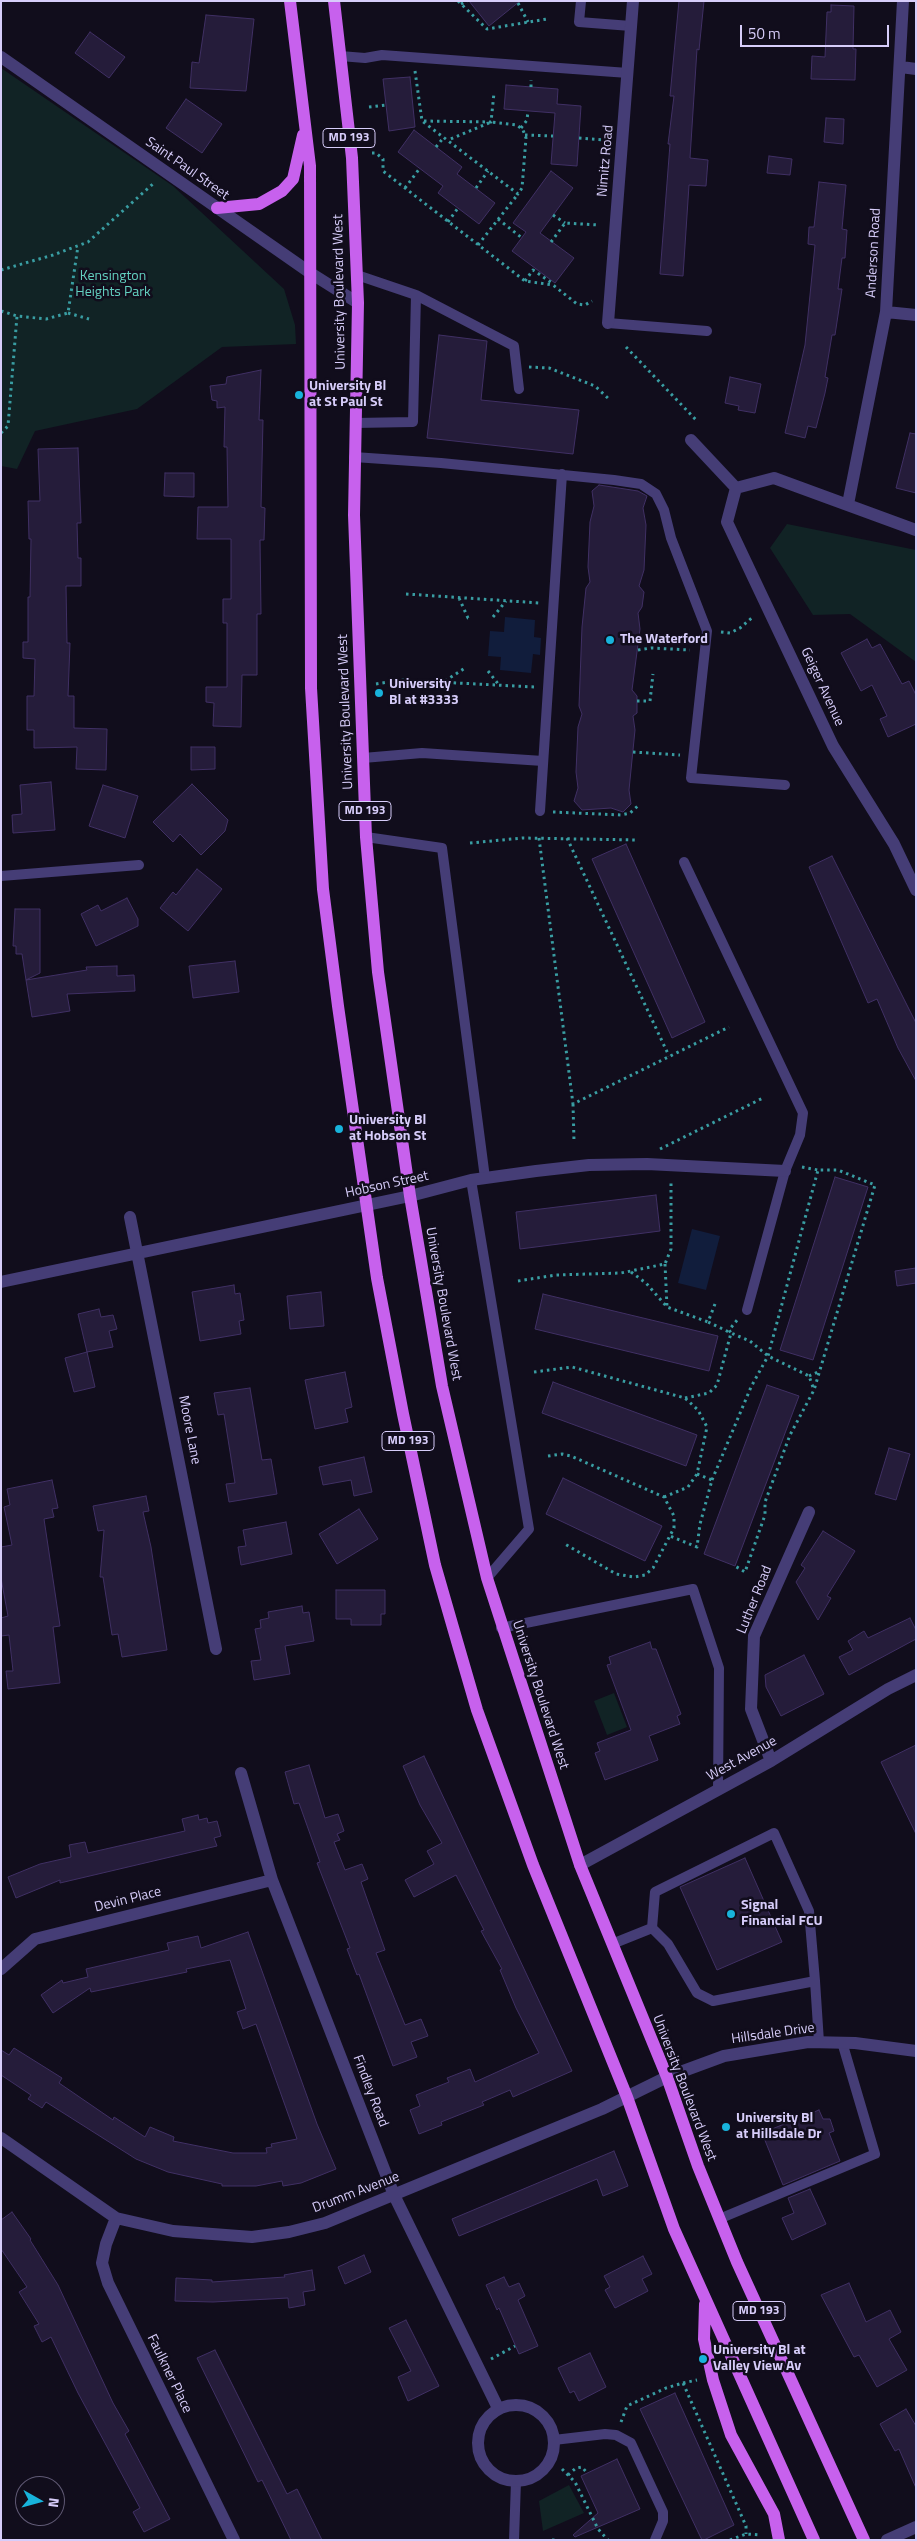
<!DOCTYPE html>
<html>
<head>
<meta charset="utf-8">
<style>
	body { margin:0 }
	#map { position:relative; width:917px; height:2541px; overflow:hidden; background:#110d1c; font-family:"Titillium Web",sans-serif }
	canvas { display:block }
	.frame { position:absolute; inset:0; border:2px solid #d7cdfa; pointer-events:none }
	.north { position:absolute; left:15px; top:2476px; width:50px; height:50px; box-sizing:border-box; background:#110d1c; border:1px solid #605a75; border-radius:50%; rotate:97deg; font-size:14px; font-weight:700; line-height:20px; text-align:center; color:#d7cdfa }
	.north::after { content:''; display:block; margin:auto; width:18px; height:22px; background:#18b3db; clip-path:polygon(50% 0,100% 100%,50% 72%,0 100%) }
	.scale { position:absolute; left:740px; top:25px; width:149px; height:22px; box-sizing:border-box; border:2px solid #d7cdfa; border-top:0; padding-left:6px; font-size:15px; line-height:18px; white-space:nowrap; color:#d7cdfa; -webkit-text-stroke:4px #110d1c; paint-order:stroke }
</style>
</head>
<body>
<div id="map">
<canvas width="917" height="2541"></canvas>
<div class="frame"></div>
<div class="north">N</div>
<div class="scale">50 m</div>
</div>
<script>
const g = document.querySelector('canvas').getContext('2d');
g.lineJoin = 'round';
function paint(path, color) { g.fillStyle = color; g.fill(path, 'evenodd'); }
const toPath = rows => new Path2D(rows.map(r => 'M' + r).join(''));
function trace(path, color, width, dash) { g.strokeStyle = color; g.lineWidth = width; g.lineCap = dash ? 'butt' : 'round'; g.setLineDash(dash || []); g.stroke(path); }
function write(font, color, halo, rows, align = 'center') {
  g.font = font + ' "Titillium Web",sans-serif'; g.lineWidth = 5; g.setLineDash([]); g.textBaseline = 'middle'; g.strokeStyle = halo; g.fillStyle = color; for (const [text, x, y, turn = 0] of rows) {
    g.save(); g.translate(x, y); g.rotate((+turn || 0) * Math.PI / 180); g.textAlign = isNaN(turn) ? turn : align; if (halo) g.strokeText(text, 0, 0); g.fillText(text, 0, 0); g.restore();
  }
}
paint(toPath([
	[1,68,173,186,284,289,295,325,296,344,222,347,137,409,35,431,17,469,1,466],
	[787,524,916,550,916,662,850,614,813,615,770,548],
	[614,1693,627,1727,607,1735,594,1701],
	[569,2485,584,2513,543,2531,539,2501]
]), '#112325');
paint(toPath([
	[505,617,535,620,534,637,541,638,540,655,533,654,531,673,500,670,501,657,488,656,490,631,504,632],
	[692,1229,720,1236,706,1290,678,1283]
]), '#111d3c');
const building = toPath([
	[469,1,520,1,489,26,469,1],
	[679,1,704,1,699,50,697,49,690,158,708,160,706,186,689,185,683,276,660,274,670,144,668,144,674,96,670,96,679,1],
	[831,5,854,6,853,49,856,49,855,80,811,79,812,56,825,57,827,12,831,12,831,5],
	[206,15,254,19,246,91,190,88,192,62,199,63,206,15],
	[90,32,125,57,109,78,75,53,90,32],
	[410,77,415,127,389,131,383,79,410,77],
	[506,85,558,89,557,104,581,106,577,166,551,164,555,113,504,109,506,85],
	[186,99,222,124,202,153,166,128,186,99],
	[826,118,844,119,843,144,824,142,826,118],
	[414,130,462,167,457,174,495,203,479,224,438,193,443,186,398,152,414,130],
	[769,156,792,159,790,175,767,173,769,156],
	[551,171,573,188,540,233,574,258,555,283,512,251,526,232,513,223,551,171],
	[819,182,846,185,842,229,847,230,845,258,842,258,838,289,842,289,835,335,832,335,825,377,828,378,825,393,816,428,808,426,805,438,785,433,805,345,815,245,808,244,809,227,814,227,819,182],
	[439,335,487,341,481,400,579,410,573,454,427,438,439,335],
	[261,370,259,420,263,420,261,507,265,508,264,540,260,540,261,614,257,614,257,675,242,675,241,727,213,726,214,703,206,702,206,687,227,687,227,623,223,623,223,599,231,599,231,539,197,539,198,507,228,507,227,447,224,447,225,407,217,408,217,401,212,400,210,386,226,384,227,377,261,370],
	[730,377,761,384,755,413,738,410,739,406,725,403,730,377],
	[910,433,916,434,916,493,896,488,910,433],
	[78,448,81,523,77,523,78,558,81,558,81,586,66,586,67,643,70,643,68,696,74,696,74,728,107,729,106,770,76,769,77,747,34,748,34,730,27,730,27,696,34,696,35,659,23,658,23,642,28,642,28,597,30,597,31,539,29,539,28,501,40,501,38,449,78,448],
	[165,473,194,473,194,497,164,496,165,473],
	[599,485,638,491,647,496,643,508,646,525,644,570,639,586,644,592,642,607,638,613,640,629,632,690,637,696,637,713,633,716,635,730,629,790,631,804,623,812,611,808,582,810,574,801,578,788,576,772,578,727,582,714,579,706,582,627,586,588,590,582,588,567,590,522,594,506,592,491,599,485],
	[867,639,872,648,880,644,902,684,909,681,916,695,916,724,888,737,880,719,887,716,872,685,861,691,841,653,867,639],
	[191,747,215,747,215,769,191,770,191,747],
	[51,782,55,830,13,833,12,815,22,814,20,785,51,782],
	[192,784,228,820,225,831,201,855,180,834,173,842,153,822,192,784],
	[103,785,138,796,125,838,89,826,103,785],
	[626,844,705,1022,672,1038,592,859,626,844],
	[832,856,916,1023,916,1081,898,1048,877,999,868,1003,809,867,832,856],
	[197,869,222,889,188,931,160,908,173,892,176,895,197,869],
	[127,898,138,919,138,926,96,946,81,914,98,905,101,911,127,898],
	[15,909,40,909,40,973,26,980,22,954,16,954,16,946,13,946,15,909],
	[235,961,239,992,193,998,189,966,235,961],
	[117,966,117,976,134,975,135,991,67,994,70,1011,32,1017,26,980,87,970,86,967,117,966],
	[835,1177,868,1187,813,1360,780,1350,835,1177],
	[656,1195,660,1231,520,1249,516,1212,656,1195],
	[916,1268,916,1283,897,1286,895,1271,916,1268],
	[234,1285,235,1294,240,1293,244,1320,239,1321,241,1334,200,1341,192,1292,234,1285],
	[321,1292,324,1326,290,1329,287,1296,321,1292],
	[543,1294,718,1336,709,1371,535,1329,543,1294],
	[99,1309,101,1317,113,1315,117,1329,109,1331,113,1347,87,1352,78,1314,99,1309],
	[87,1352,95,1387,74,1392,65,1358,87,1352],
	[345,1372,352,1407,345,1409,348,1422,315,1429,305,1380,345,1372],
	[553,1382,697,1435,686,1466,542,1413,553,1382],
	[767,1385,799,1396,735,1566,704,1554,767,1385],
	[250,1388,262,1460,271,1459,277,1494,229,1502,226,1484,235,1483,224,1414,218,1415,214,1393,250,1388],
	[889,1448,910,1454,896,1500,875,1494,889,1448],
	[364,1457,372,1492,354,1496,351,1480,323,1485,319,1467,364,1457],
	[563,1478,662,1526,645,1561,546,1514,563,1478],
	[52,1480,58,1508,52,1509,54,1517,44,1519,60,1626,53,1627,60,1683,8,1689,6,1671,13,1671,9,1635,1,1636,1,1618,8,1616,1,1578,1,1547,12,1545,4,1507,10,1505,7,1489,52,1480],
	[146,1496,149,1511,143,1512,151,1547,167,1650,122,1657,118,1634,112,1635,103,1577,100,1577,104,1530,98,1531,93,1506,146,1496],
	[359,1509,378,1539,337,1564,319,1534,359,1509],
	[286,1522,292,1554,241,1565,238,1547,246,1546,243,1530,286,1522],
	[823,1531,855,1551,827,1596,831,1598,818,1620,796,1582,805,1568,801,1565,823,1531],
	[336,1590,385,1590,385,1614,381,1614,381,1625,351,1625,351,1619,336,1619,336,1590],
	[302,1606,303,1613,309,1612,314,1641,285,1646,290,1674,254,1680,251,1661,261,1660,255,1629,261,1628,260,1620,269,1618,268,1612,302,1606],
	[910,1618,916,1630,916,1639,849,1675,839,1657,853,1650,848,1641,864,1631,868,1638,910,1618],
	[650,1642,652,1649,656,1649,681,1714,677,1716,680,1724,649,1736,658,1760,605,1780,595,1753,600,1751,597,1743,631,1730,607,1665,611,1664,609,1657,650,1642],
	[804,1655,824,1694,781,1716,766,1687,765,1675,804,1655],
	[916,1745,916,1834,881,1762,916,1745],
	[424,1756,572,2071,513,2097,510,2090,482,2102,484,2105,441,2122,442,2125,419,2134,410,2110,420,2106,416,2095,449,2082,447,2078,470,2069,475,2082,539,2053,516,2008,500,1970,502,1969,481,1931,484,1930,456,1875,414,1897,405,1880,434,1864,427,1851,442,1843,420,1805,403,1766,424,1756],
	[309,1765,325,1818,338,1814,344,1831,337,1834,340,1840,334,1842,345,1870,362,1864,368,1879,361,1882,385,1950,376,1953,405,2025,421,2019,428,2036,411,2042,417,2057,393,2066,359,1974,357,1975,347,1949,350,1948,317,1863,320,1862,299,1803,294,1804,285,1772,309,1765],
	[198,1815,199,1820,207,1818,208,1823,217,1821,221,1836,214,1838,217,1846,60,1883,60,1880,16,1898,8,1877,40,1864,71,1857,69,1845,85,1842,88,1853,185,1831,182,1819,198,1815],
	[745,1858,782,1942,717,1970,680,1887,745,1858],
	[248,1932,317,2124,336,2169,301,2183,283,2186,282,2181,256,2186,222,2186,222,2184,168,2172,136,2159,46,2102,42,2108,28,2099,31,2095,1,2075,1,2050,9,2055,14,2048,62,2078,59,2083,113,2120,114,2117,145,2137,150,2127,174,2137,173,2141,233,2153,267,2153,266,2148,272,2147,271,2144,297,2139,256,2024,243,2029,237,2012,246,2009,230,1960,186,1969,187,1972,91,1992,90,1988,53,2013,41,1995,62,1980,63,1983,88,1977,86,1969,169,1950,167,1943,198,1936,201,1948,248,1932],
	[819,2110,823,2119,830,2119,834,2131,829,2133,840,2161,783,2185,762,2133,819,2110],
	[614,2151,628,2186,603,2196,597,2179,459,2236,452,2219,614,2151],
	[810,2189,826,2224,792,2240,782,2218,794,2213,788,2198,810,2189],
	[12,2212,31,2239,30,2240,58,2285,113,2403,129,2431,125,2434,170,2519,144,2532,133,2512,140,2508,78,2393,51,2337,42,2342,34,2326,39,2324,19,2292,27,2287,1,2249,1,2220,12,2212],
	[364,2255,371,2272,345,2284,338,2267,364,2255],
	[643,2256,652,2274,642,2279,648,2291,615,2308,605,2290,610,2287,604,2276,643,2256],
	[312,2270,315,2290,303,2292,305,2305,289,2308,288,2298,213,2302,175,2301,176,2278,212,2280,212,2282,285,2277,284,2275,312,2270],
	[504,2277,509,2287,519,2283,525,2296,518,2300,538,2346,519,2354,499,2308,497,2310,486,2285,504,2277],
	[849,2283,866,2322,890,2310,901,2332,889,2339,907,2370,877,2387,859,2355,854,2357,821,2295,849,2283],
	[406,2320,439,2386,408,2401,398,2377,411,2371,389,2328,406,2320],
	[215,2350,287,2494,297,2489,322,2540,291,2540,262,2480,258,2482,197,2358,215,2350],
	[590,2353,606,2387,579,2401,574,2391,570,2393,558,2368,590,2353],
	[675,2393,734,2525,704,2540,702,2540,699,2534,640,2409,675,2393],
	[906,2409,916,2426,916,2488,899,2449,895,2451,880,2424,906,2409],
	[617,2459,640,2509,575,2537,573,2535,598,2513,581,2476,617,2459]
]);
paint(building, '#251c3a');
trace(building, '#403064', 1);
trace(toPath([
	[458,1,487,29,547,19],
	[518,3,528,22],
	[461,4,467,1],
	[415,71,422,121,518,194,522,188,526,138,523,130,517,125,491,122,448,140],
	[531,87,531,80],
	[369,107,386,105],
	[424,121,491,122,494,93],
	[521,128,527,120,528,111],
	[525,135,553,136],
	[579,138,605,140],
	[436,147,444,137],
	[372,153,376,153,383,159,383,171,525,281,553,285,577,304,585,305,592,301],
	[405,188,420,168],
	[476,188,488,171],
	[553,215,565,223],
	[498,219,522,238],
	[448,222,458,208],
	[551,242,565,223,598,225],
	[478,245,518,194],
	[1,270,53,255,88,242,154,183],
	[525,281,533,270,552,283],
	[1,311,17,316,46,319,68,313,78,246],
	[68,313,89,319],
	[626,347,698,422],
	[529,367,549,368,595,386,610,400],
	[1,433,8,426,17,316],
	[406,594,540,603],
	[459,598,468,618,472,618],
	[493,617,506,601],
	[721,632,730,633,740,628,754,616],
	[638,650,651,648,690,650],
	[488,671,499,685],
	[445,681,465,668],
	[376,684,400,680,534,687],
	[637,701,650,701,653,674],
	[633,752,680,755],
	[553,812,621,815,630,813,640,804],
	[539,838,573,1104,729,1027],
	[567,838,669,1056],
	[470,843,523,838,638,840],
	[573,1104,574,1141],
	[660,1149,763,1098],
	[802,1167,818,1170],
	[665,1264,667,1307],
	[631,1272,646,1283,667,1307,708,1322],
	[518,1281,556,1275,621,1273,665,1264,671,1249,671,1181],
	[715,1304,708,1322,731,1333,729,1330,738,1319],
	[534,1372,572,1367,685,1398,698,1410,707,1427,697,1474,712,1480,700,1524,697,1547,670,1536],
	[809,1376,820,1371],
	[685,1398,709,1393,717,1385,731,1333,750,1341,768,1356,809,1376,814,1390],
	[548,1456,562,1454,571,1456,664,1497,674,1516,674,1528,653,1568,645,1575,634,1577,616,1574,565,1544],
	[712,1480,751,1387,768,1356,818,1170,838,1170,875,1185,814,1390,790,1435,765,1502,765,1515,745,1572,735,1566],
	[664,1497,688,1487,697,1474],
	[491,2359,515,2346],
	[683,2383,697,2380],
	[621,2422,627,2406,666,2388,683,2383,746,2526,746,2534],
	[562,2469,575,2482,598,2529,608,2540],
	[568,2475,576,2468,582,2467,587,2473],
	[552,2540,555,2540],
	[730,2540,746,2534,761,2535]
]), '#399da2', 3, [2.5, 4]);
trace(toPath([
	[581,1,579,22,631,26],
	[340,56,365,58,382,55,628,73],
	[357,275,416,295,514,346,519,389],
	[608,323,707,331],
	[355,423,413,422,416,295],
	[354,457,441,463,614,480,641,484,656,494,664,510,671,538,707,631,691,778,785,785],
	[363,758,422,753,543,761],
	[540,811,562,474],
	[366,837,442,848,485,1178],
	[684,862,803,1113,800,1135,785,1171,747,1310],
	[1,876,139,865],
	[471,1180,529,1529,487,1578],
	[501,1628,693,1589,719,1668,718,1790],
	[612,1944,652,1928],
	[815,1981,713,2001,697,1993,668,1944,652,1928,655,1892,774,1833,809,1911,815,1981,819,2042],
	[719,2219,875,2154,842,2042],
	[554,2440,605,2434,616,2435,631,2443,663,2512,663,2521,655,2540],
	[514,2540,516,2481]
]), '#453d76', 10);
trace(toPath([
	[1,57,312,274,358,303],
	[901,67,916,69],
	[886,312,916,315],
	[608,323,633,1],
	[691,440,736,488],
	[736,488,727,522,833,746,894,844,916,890],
	[736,488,774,478,916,530],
	[848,504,886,312,903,1],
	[130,1217,216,1649],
	[1,1282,410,1196,471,1180,536,1171,589,1165,647,1164,785,1171],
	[771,1761,751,1709,754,1636,809,1512],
	[241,1773,272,1880,394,2195,498,2408],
	[580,1865,771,1761,888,1689,916,1675],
	[1,1969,35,1939,272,1880],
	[1,2138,116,2218,173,2231,252,2237,289,2232,325,2223,602,2109,667,2077,724,2056,808,2042,855,2043,916,2051],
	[116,2218,106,2244,102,2263,108,2283,234,2540],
	'478 2443a38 38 0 1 1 76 0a38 38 0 1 1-76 0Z',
	[887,2540,916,2527]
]), '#453d76', 12);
trace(toPath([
	[290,1,310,166,311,688,323,889,338,1006,377,1278,403,1414,435,1565,452,1624,477,1710,533,1865,627,2097,674,2229,814,2540],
	[334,1,352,158,358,303,354,515,366,837,378,972,410,1196,442,1386,487,1578,580,1865,667,2077,698,2166,737,2262,864,2540],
	[217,208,259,204,282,191,293,179,303,135],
	[705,2304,704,2339,713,2380,731,2435,774,2514,779,2540]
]), '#c761ed', 12);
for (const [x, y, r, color] of [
	[299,395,5,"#18b3db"],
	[610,640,5,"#18b3db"],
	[379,693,5,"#18b3db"],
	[339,1129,5,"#18b3db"],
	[731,1914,5,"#18b3db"],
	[726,2127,5,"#18b3db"],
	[703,2359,5,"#18b3db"]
]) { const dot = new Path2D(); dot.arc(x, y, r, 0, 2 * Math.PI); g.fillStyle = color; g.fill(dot); trace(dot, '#110d1c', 2); }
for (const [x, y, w] of [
	[349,138,52],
	[365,811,52],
	[408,1441,52],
	[759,2311,52]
]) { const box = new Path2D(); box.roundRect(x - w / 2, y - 9.5, w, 19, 4); g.fillStyle = '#110d1c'; g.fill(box); trace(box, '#d7cdfa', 1); }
write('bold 12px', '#d7cdfa', null, [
	["MD 193",349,138],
	["MD 193",365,811],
	["MD 193",408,1441],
	["MD 193",759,2311]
]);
write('14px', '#d7cdfa', '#110d1c', [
	["Nimitz Road",606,161,-85],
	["Saint Paul Street",187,169,35],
	["Anderson Road",874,253,-87],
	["University Boulevard West",340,292,-91],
	["Geiger Avenue",822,687,65],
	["University Boulevard West",346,712,-92],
	["Hobson Street",387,1185,-12],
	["University Boulevard West",443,1304,80],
	["Moore Lane",189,1430,79],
	["Luther Road",755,1600,-68],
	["University Boulevard West",540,1695,72],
	["West Avenue",742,1759,-29],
	["Devin Place",128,1900,-14],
	["Hillsdale Drive",773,2034,-8],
	["University Boulevard West",684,2088,69],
	["Findley Road",370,2091,69],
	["Drumm Avenue",356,2193,-21],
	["Faulkner Place",169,2374,64]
]);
write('14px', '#63d0c0', '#110d1c', [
	["Kensington",113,277],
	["Heights Park",113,293]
]);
write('bold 14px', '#d7cdfa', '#110d1c', [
	["University Bl",309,387],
	["at St Paul St",309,403],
	["The Waterford",620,640],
	["University",389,685],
	["Bl at #3333",389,701],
	["University Bl",349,1121],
	["at Hobson St",349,1137],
	["Signal",741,1906],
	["Financial FCU",741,1922],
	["University Bl",736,2119],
	["at Hillsdale Dr",736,2135],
	["University Bl at",713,2351],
	["Valley View Av",713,2367]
], 'left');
</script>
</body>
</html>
